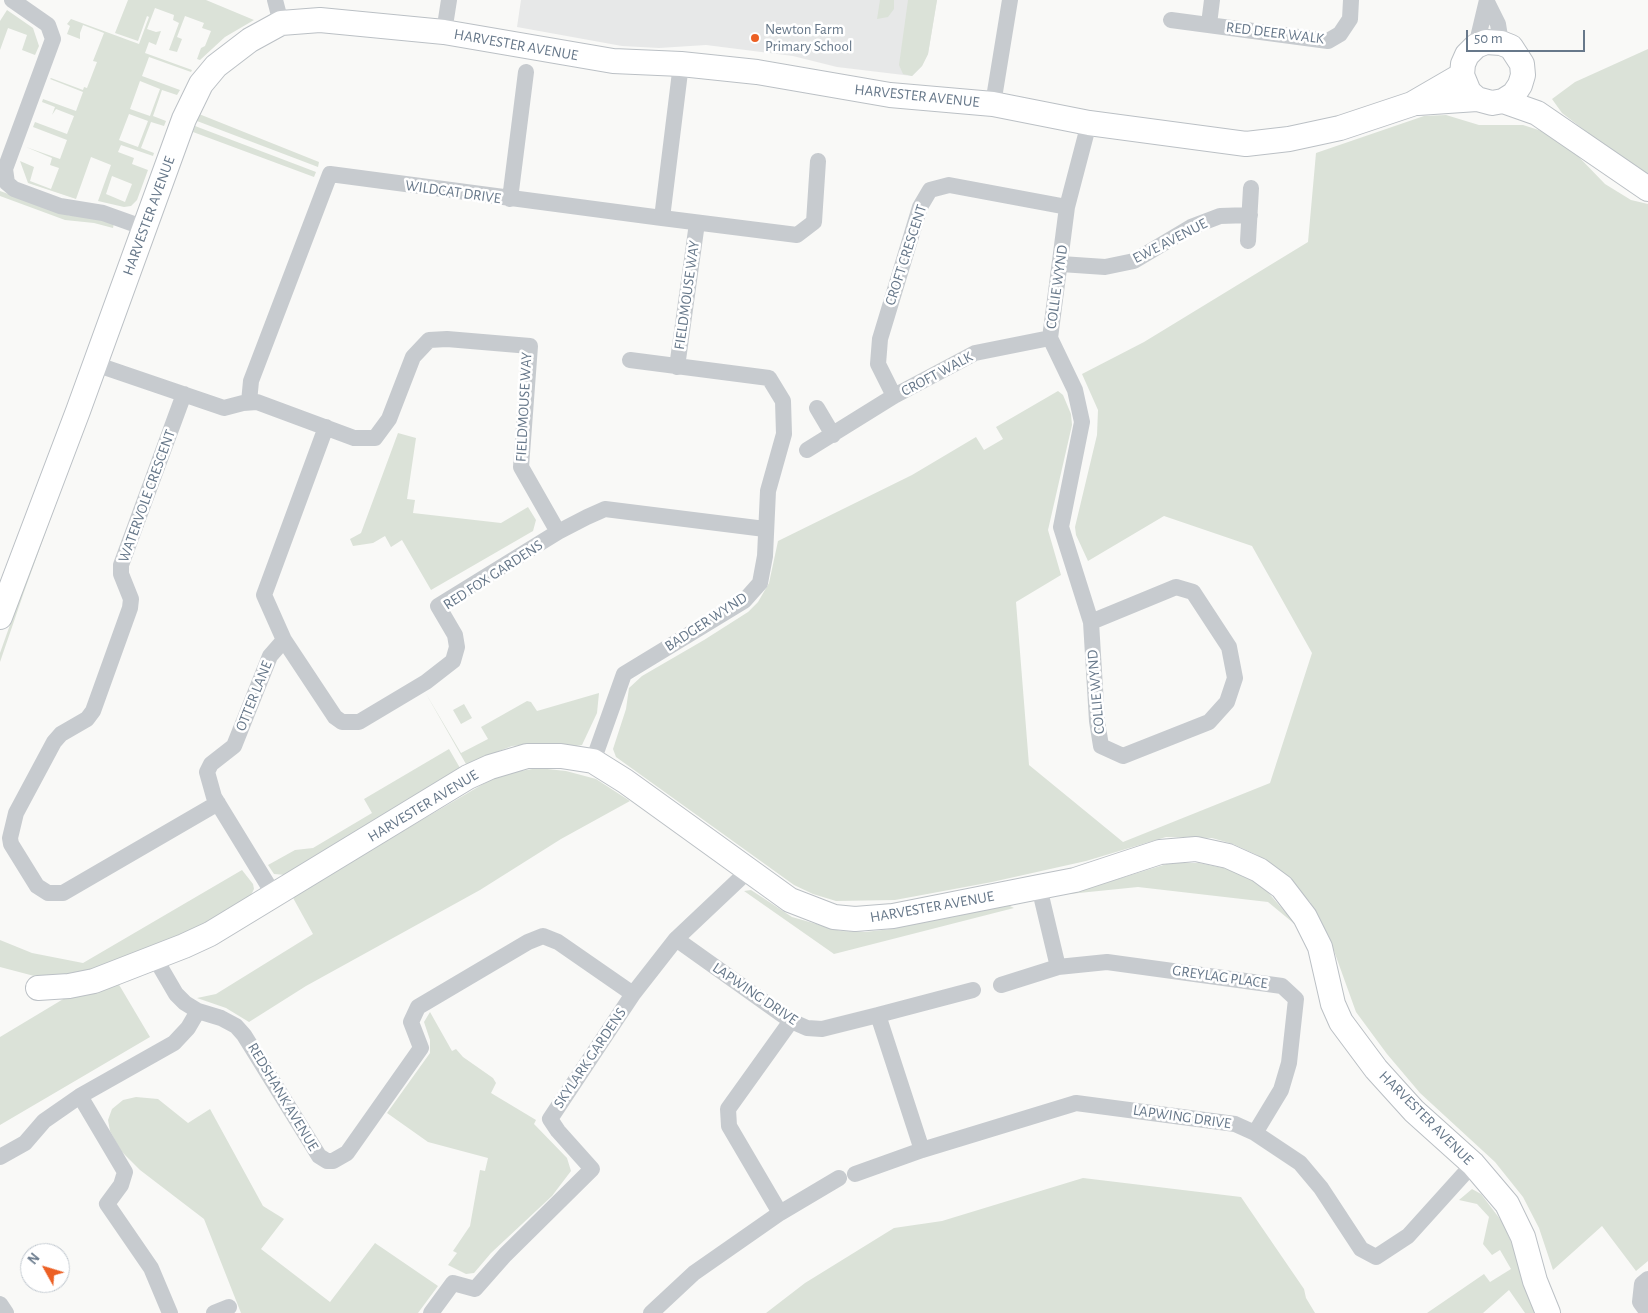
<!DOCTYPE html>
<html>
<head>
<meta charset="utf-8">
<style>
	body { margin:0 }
	#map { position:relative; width:1648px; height:1313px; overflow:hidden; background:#f9f9f7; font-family:"Alegreya Sans",sans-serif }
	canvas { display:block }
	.north { position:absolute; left:20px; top:1243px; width:50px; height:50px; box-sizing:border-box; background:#fff; border:1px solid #c2c9d0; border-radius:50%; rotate:309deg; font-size:14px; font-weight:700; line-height:20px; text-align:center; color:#67788a }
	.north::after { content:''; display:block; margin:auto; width:18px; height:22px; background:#ec6024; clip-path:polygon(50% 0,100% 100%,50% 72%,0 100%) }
	.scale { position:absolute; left:1466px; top:30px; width:119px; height:22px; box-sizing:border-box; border:2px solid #67788a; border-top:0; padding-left:6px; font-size:15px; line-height:18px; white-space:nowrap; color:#67788a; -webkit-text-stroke:4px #fff; paint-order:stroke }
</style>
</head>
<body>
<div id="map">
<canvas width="1648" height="1313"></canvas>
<div class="north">N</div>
<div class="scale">50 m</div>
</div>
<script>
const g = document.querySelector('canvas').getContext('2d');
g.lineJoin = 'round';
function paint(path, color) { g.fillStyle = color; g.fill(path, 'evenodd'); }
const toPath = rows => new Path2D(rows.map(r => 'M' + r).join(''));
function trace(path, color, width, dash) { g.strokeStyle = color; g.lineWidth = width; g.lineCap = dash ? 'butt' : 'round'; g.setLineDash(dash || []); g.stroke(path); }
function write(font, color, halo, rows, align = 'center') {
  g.font = font + ' "Alegreya Sans",sans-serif'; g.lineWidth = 5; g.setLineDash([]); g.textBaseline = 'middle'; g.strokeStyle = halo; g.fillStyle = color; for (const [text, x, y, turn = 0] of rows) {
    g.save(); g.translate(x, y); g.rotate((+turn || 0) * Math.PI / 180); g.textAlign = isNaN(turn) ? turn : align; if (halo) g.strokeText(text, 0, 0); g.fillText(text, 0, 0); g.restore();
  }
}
paint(toPath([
	[521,0,937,0,928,54,922,66,912,76,837,67,793,56,706,45,659,48,622,46,517,27]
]), '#e7e8e8');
paint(toPath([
	[128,0,206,0,254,20,225,37,200,60,197,59,201,48,205,46,211,31,202,28,204,23,185,16,177,37,182,39,177,52,169,50,179,23,173,20,174,15,155,8,147,29,156,32,161,31,156,45,149,42,145,53,192,70,191,72,149,57,142,76,180,90,177,95,162,90,153,116,166,121,164,126,151,122,141,148,154,153,153,156,121,145,118,152,134,158,132,164,148,170,137,200,131,206,124,207,98,201,111,165,91,157,76,199,28,183,20,161,34,167,30,181,51,189,59,168,50,165,52,158,26,147,60,159,67,140,33,127,35,122,67,134,74,116,56,109,52,115,55,107,42,102,43,99,76,111,83,92,50,79,51,78,83,90,84,87,87,88,97,62,93,61,104,33,83,25,80,33,80,39,67,34,70,26,67,24,71,19,139,44,149,17,147,16,138,41,115,33],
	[140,81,160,89,150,116,130,109],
	[129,114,148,121,138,147,119,140],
	[112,176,132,184,125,202,106,194],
	[880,0,894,0,894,9,888,17,877,19],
	[908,0,937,0,928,54,922,66,912,76,903,74,899,65],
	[7,10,33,28,39,46,35,55,22,50,27,35,8,28,0,50,0,21],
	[1648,49,1648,174,1609,149,1562,113,1552,99,1575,82],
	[199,114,319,162,318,167,197,121],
	[1446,115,1479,125,1523,125,1548,133,1575,153,1605,184,1631,200,1648,204,1648,1261,1636,1271,1602,1226,1553,1270,1539,1228,1523,1197,1495,1162,1420,1093,1387,1054,1356,1012,1329,937,1310,902,1288,879,1257,855,1233,844,1212,838,1166,837,1086,861,992,882,895,900,836,901,813,894,794,885,616,757,613,749,626,709,629,688,642,676,704,640,748,612,758,602,769,583,778,541,912,475,976,437,984,450,1003,439,996,427,1058,391,1063,395,1071,414,1072,425,1048,530,1061,575,1016,602,1029,765,1123,842,1270,783,1312,653,1252,546,1164,516,1088,561,1076,535,1075,527,1097,435,1098,410,1082,374,1144,342,1308,242,1316,153,1424,116],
	[195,126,316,172,314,177,193,132],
	[0,191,67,215,96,218,114,223,113,228,94,223,65,220,0,196],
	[98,388,24,592,0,662,0,653,44,529],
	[398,433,416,438,407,499,415,500,413,513,501,523,528,507,536,520,533,531,431,590,402,540,391,547,385,536,373,543,353,546,350,539,361,533],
	[425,692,461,753,488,739,481,727,527,701,531,702,537,711,599,693,597,713,582,745,571,747,544,743,512,746,466,764],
	[464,704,472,718,461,724,453,710],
	[449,749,460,768,286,875,274,874,268,865,295,850,313,848,372,813,364,799],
	[538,768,566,771,596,779,630,801,561,839,480,890,306,986,249,1022,226,1008,197,998,216,994,313,934,292,896,490,780,515,772],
	[1170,863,1199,863,1228,869,1250,879,1267,891,1297,926,1268,902,1138,887,1069,894],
	[242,870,253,884,254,889,249,899,189,932,95,970,71,976,38,977,0,967,0,940,32,953,83,963],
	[751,890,792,917,841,931,865,932,891,929,1008,905,1014,908,834,954,744,891],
	[118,983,150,1037,0,1125,0,1037,65,998],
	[430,1012,452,1051,456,1049,463,1057,493,1078,496,1083,491,1093,536,1120,534,1124,567,1158,571,1171,552,1196,491,1253,474,1273,466,1274,448,1265,457,1253,453,1251,470,1226,480,1170,485,1171,488,1158,428,1142,387,1113,430,1053,430,1040,424,1022],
	[136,1097,158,1099,188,1123,210,1109,263,1206,284,1219,261,1249,330,1302,375,1243,438,1286,418,1313,241,1313,204,1219,140,1170,121,1151,110,1131,108,1120,112,1109,123,1100],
	[1083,1178,1241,1197,1304,1289,1306,1298,1315,1313,766,1313,805,1283,894,1228,942,1221],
	[1472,1189,1481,1194,1503,1223,1517,1256,1524,1286,1535,1313,1525,1313,1509,1290,1483,1313,1427,1313,1484,1274,1490,1282,1511,1269,1500,1250,1492,1255,1483,1244,1489,1217,1477,1204,1459,1200]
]), '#dbe2d8');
const secondary = toPath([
	[1503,101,1537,113,1648,189],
	[1418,103,1477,99,1492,103,1503,101,1514,94,1520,85,1523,75,1522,64,1511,47,1501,43,1486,42,1476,46,1467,55,1463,64,1462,75,1469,92,1477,99],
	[0,617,78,411,184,119,201,84,216,66,250,40,281,23,320,20,444,32,613,61,681,64,757,72,890,95,993,104,1089,123,1246,144,1289,139,1340,128,1412,104,1462,75],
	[38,988,69,986,94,981,184,946,210,934,468,777,490,767,527,756,561,756,593,761,625,781,790,900,834,917,855,919,893,916,1039,887,1075,880,1160,852,1196,849,1228,856,1259,870,1282,887,1305,917,1320,947,1333,1004,1341,1022,1376,1069,1414,1111,1473,1164,1507,1204,1523,1237,1535,1281,1548,1313]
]);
trace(secondary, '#bbc0c5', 26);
trace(toPath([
	[12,0,48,25,53,39,5,169,7,183,14,189,60,206,103,213,145,228],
	[275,0,281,23],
	[1487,2,1498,24,1501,43],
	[1171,20,1328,41,1340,34,1350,19,1351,0],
	[1209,24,1212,0],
	[444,32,449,0],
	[1476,46,1487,0],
	[993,104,1010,0],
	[1089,123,1067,207,1050,338,1075,390,1082,422,1061,527,1091,622,1097,721,1101,746,1123,756,1209,722,1227,702,1235,678,1229,647,1193,592,1176,587,1091,622],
	[510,199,526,72],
	[662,218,797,235,814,222,818,161],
	[1248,241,1251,188],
	[1061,264,1105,267,1134,261,1191,227,1220,216,1250,215],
	[95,364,224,408,243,403,257,402,354,438,375,438,389,419,413,357,429,340,447,339,530,346,521,467,558,532],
	[677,367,697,223],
	[184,394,121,565,121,574,131,599,130,608,93,711,87,719,61,734,54,742,16,813,10,838,11,844,37,886,48,893,63,893,218,803],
	[894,396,878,364,880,339,920,207,930,190,949,185,1067,207],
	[249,402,251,381,330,174,662,218,681,64],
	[817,408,833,435],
	[807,450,894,396,975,353,1050,338],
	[284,640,335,717,342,722,359,722,426,682,453,661,457,647,455,635,438,606,558,532,587,517,605,509,765,529],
	[593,761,624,674,744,601,760,583,765,556,768,491,784,434,783,401,769,378,630,360],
	[1039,887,1058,967],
	[274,895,214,797,207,772,211,764,234,746,270,656,284,640,264,595,326,427],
	[676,939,791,1021,807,1028,822,1029,878,1015,922,1150,1076,1103,1235,1124,1255,1133,1300,1163,1321,1188,1361,1249,1376,1257,1408,1236,1473,1164],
	[155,958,176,994,185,1003,198,1011,221,1018,236,1026,244,1035,319,1156,327,1161,333,1161,347,1153,421,1048,411,1022,418,1007,528,942,543,936,558,942,633,994],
	[1001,985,1058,967,1107,962,1282,986,1296,999,1289,1063,1281,1090,1255,1133],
	[878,1015,973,990],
	[80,1096,125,1172,121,1185,107,1204,151,1268,170,1313],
	[0,1157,25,1143,44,1121,80,1096,174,1043,188,1028,198,1011],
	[855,1174,922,1150],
	[780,1213,729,1126,728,1109,791,1021],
	[0,1304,6,1313],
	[214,1313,229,1307],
	[431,1313,453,1283,475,1289,505,1255,592,1169,558,1131,550,1119,633,994,676,939,748,871],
	[651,1313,694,1273,780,1213,839,1178],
	[1648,1313,1640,1302,1642,1284,1648,1279]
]), '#c7cbcf', 16);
trace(secondary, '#fff', 24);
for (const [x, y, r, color] of [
	[755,38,5,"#ec6024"]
]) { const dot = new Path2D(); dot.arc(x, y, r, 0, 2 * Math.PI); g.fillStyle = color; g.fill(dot); trace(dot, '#fff', 2); }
write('15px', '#67788a', '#fff', [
	["Newton Farm",765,29],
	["Primary School",765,46]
], 'left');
write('15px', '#67788a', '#fff', [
	["RED DEER WALK",1275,33,7],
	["HARVESTER AVENUE",516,45,10],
	["HARVESTER AVENUE",917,96,6],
	["WILDCAT DRIVE",453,192,8],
	["HARVESTER AVENUE",149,216,-70],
	["EWE AVENUE",1170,241,-27],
	["CROFT CRESCENT",906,255,-72],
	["COLLIE WYND",1057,287,-82],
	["FIELDMOUSE WAY",687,295,-82],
	["CROFT WALK",937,374,-28],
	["FIELDMOUSE WAY",524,407,-87],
	["WATERVOLE CRESCENT",147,496,-70],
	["RED FOX GARDENS",493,575,-33],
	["BADGER WYND",706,622,-33],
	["COLLIE WYND",1096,692,-95],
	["OTTER LANE",254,696,-68],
	["HARVESTER AVENUE",423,806,-31],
	["HARVESTER AVENUE",932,907,-10],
	["GREYLAG PLACE",1220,977,8],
	["LAPWING DRIVE",755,994,34],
	["SKYLARK GARDENS",590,1058,-56],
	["REDSHANK AVENUE",283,1097,59],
	["LAPWING DRIVE",1182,1117,8],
	["HARVESTER AVENUE",1426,1118,45]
]);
</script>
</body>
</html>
